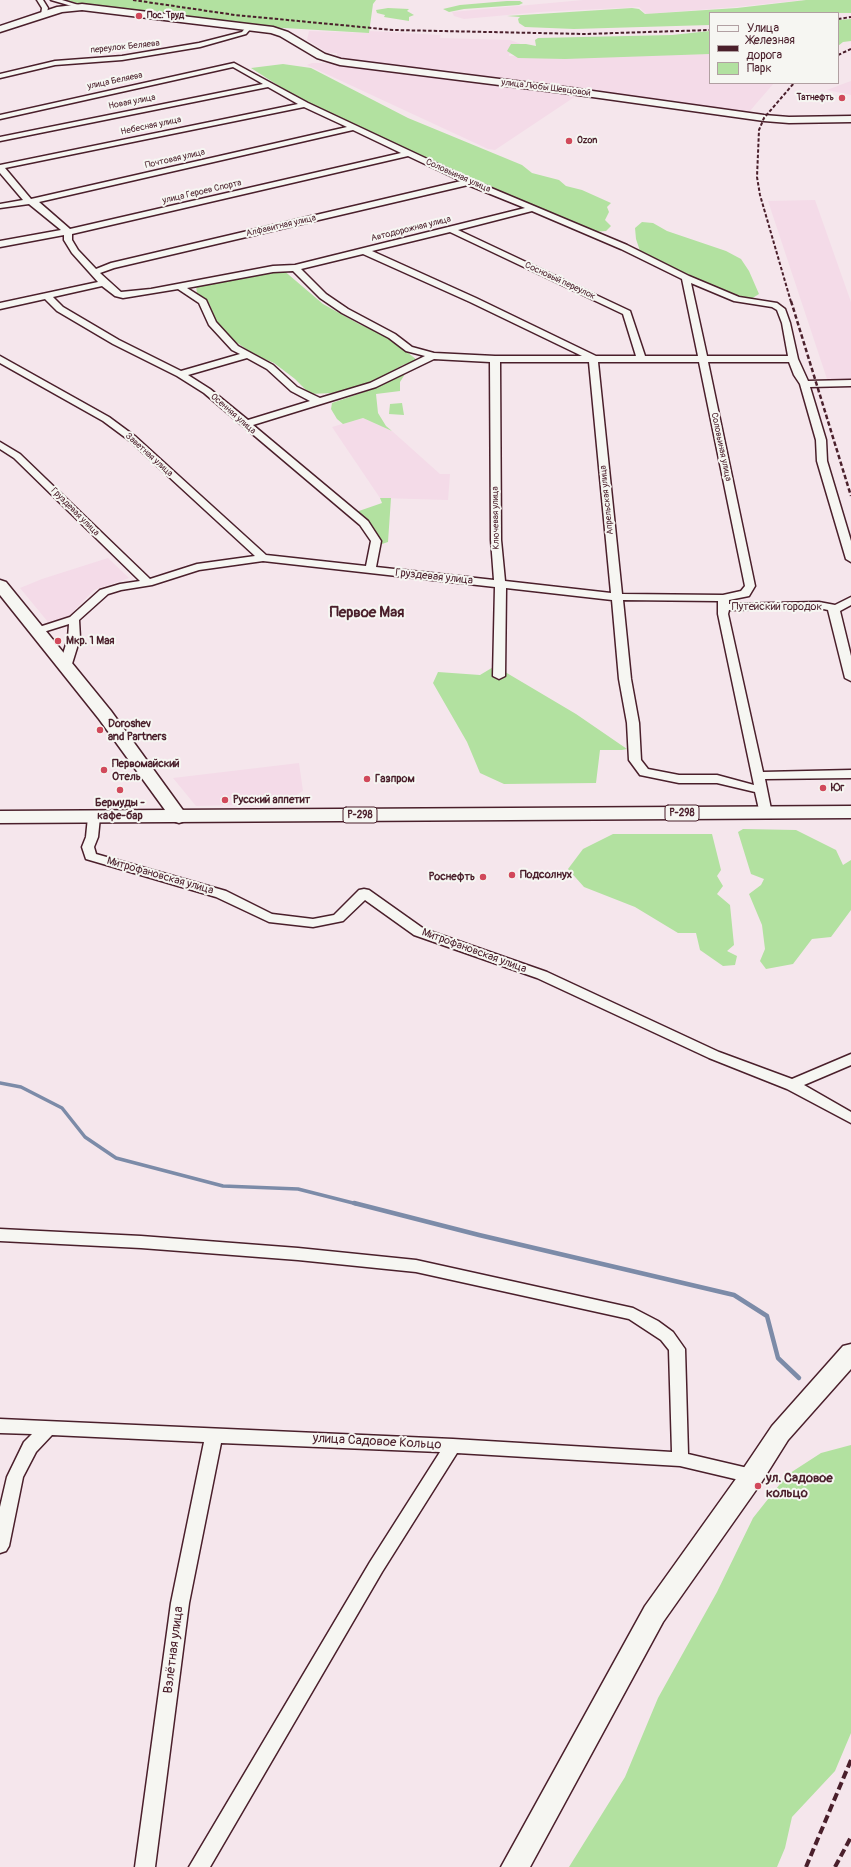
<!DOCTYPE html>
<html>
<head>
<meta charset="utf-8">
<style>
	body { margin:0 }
	#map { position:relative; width:851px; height:1867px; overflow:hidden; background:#f5e6ec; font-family:Pangolin,sans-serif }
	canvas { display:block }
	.legend { position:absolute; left:709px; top:12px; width:130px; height:72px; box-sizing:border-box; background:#f6f6f2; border:1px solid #b1a0a2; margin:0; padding:5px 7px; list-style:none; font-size:12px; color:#4a1f2b }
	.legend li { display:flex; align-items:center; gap:8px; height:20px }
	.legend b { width:20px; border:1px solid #b1a0a2 }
</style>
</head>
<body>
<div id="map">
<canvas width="851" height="1867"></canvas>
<ul class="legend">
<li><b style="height:5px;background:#f6f6f2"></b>Улица</li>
<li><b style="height:5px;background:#4a1f2b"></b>Железная дорога</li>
<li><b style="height:11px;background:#b2e1a0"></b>Парк</li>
</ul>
</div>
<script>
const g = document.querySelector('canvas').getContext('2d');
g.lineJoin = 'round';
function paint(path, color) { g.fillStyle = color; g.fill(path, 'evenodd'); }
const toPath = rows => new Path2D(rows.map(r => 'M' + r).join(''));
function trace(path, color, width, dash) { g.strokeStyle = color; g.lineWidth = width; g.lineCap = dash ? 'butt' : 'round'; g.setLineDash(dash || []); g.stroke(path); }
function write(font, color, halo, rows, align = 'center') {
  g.font = font + ' Pangolin,sans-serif'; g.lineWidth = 4; g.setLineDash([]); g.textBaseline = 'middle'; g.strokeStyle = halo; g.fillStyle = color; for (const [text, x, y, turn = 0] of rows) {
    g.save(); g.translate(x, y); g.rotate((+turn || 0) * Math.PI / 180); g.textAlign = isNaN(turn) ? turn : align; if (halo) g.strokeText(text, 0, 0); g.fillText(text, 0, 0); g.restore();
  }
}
paint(toPath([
	[583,0,803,0,736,7,646,14,639,7,540,12,464,19,454,16,452,12],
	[309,31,369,33,370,31,441,35,440,38,510,40,529,47,529,54,509,54,509,56,710,54,710,83,774,83,749,112,624,94,493,78,461,72,350,61,351,59,337,58,337,53,328,53,307,40],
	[312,63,331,63,579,94,495,150,488,149,307,65],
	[851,81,851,95,827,90,848,82],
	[815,200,851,302,851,381,828,382,768,201],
	[363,418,392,431,440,474,450,474,448,500,380,498,332,427],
	[108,558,129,578,94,590,69,616,48,622,20,588,42,579],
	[299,763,303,791,290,799,274,804,196,806,173,778]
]), '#f4dbe8');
paint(toPath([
	[65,0,376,0,373,4,369,33,267,27,89,6],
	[806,0,851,0,851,13,710,13,710,25,574,29,525,27,519,23,518,19,520,17,507,16,632,8,639,9,645,14,737,8],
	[507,1,520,1,523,3,519,5,464,9,449,12,443,9,460,5],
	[388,8,409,9,407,11,414,15,409,17,409,21,384,17,385,15,377,13,376,10],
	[851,19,851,41,843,42,838,46,838,20],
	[710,31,710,54,565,59,518,58,507,51,511,44,526,44,536,46,535,40,538,38,672,35],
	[283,64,311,68,408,118,522,165,532,173,559,180,566,186,582,190,611,203,607,207,609,212,605,220,611,226,606,231,592,232,487,186,333,116,293,95,251,68],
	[642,222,653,223,667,231,726,251,741,259,749,271,759,294,751,299,738,298,641,254,636,239,635,228],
	[282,269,323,304,359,324,387,336,417,360,403,365,371,383,332,393,310,394,295,379,274,363,255,355,230,338,215,322,210,305,197,293,196,286],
	[405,374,400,382,400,391,376,394,378,413,386,426,392,431,363,418,343,424,337,419,331,409,332,403,376,388],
	[402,403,404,415,389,414,390,404],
	[380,498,391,498,388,542,382,544,356,512,382,503],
	[495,666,576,714,627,749,622,750,600,750,596,783,504,784,480,773,467,742,433,683,438,672,480,675],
	[743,829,796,830,836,850,843,865,851,860,851,910,831,937,812,939,793,964,766,969,760,961,765,949,762,925,749,894,761,885,764,879,751,874,738,832],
	[613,834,712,834,721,870,717,876,723,886,717,894,730,905,734,945,727,951,737,956,735,965,723,966,700,950,696,933,678,933,635,907,584,887,568,869,583,849],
	[851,1445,851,1733,835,1771,792,1817,785,1848,777,1867,569,1867,625,1777,658,1698,717,1592,753,1518,787,1475,821,1453]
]), '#b2e1a0');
trace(toPath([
	[0,1083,21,1087,62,1108,85,1137,116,1158,223,1186,298,1189,357,1204]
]), '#7c8ba8', 3.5);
trace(toPath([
	[354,1203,479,1235,734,1295,767,1316,778,1358,799,1378]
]), '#7c8ba8', 4.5);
const street = toPath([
	[37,0,43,0,48,8,46,16,41,15,42,8,37,0],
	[51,0,62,0,85,7,82,9,51,0],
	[247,26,252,27,246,34,200,47,122,60,55,65,0,78,0,74,55,61,122,56,199,43,242,32,247,26],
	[234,63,308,103,472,180,627,245,689,276,739,297,777,303,785,309,790,323,798,359,808,381,851,380,851,386,810,387,826,440,827,461,851,541,851,562,846,559,817,461,816,440,800,384,794,375,789,362,708,362,755,586,749,596,729,600,729,604,819,602,835,605,851,597,851,605,840,611,851,656,851,681,845,678,828,610,819,608,729,610,728,614,763,772,851,770,851,778,765,779,772,814,770,817,766,818,762,817,760,814,755,792,717,783,679,783,640,775,629,760,627,723,619,679,612,600,506,588,505,676,499,679,493,676,495,587,263,561,199,570,152,585,121,590,108,594,79,620,80,638,71,667,69,669,61,669,59,667,68,638,69,624,37,634,33,633,32,631,33,629,70,617,100,590,120,584,140,581,14,458,0,449,0,442,20,454,150,579,197,564,255,556,130,441,103,421,0,363,0,356,109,417,136,437,266,555,366,566,371,541,360,525,204,393,177,376,113,344,57,311,45,299,0,309,0,303,98,282,72,253,64,240,64,235,0,247,0,241,61,230,29,204,0,208,0,204,23,200,0,173,0,165,298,104,268,87,0,141,0,137,263,84,233,67,0,119,0,115,234,63],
	[304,107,347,127,31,199,5,168,304,107],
	[353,130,401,153,70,229,39,202,353,130],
	[408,156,461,181,111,263,96,269,78,250,72,240,72,234,408,156],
	[468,185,525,208,295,265,273,266,151,289,121,292,100,273,114,268,468,185],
	[532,211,621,249,682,279,698,356,645,356,630,311,458,230,532,211],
	[450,232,623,314,636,356,596,356,476,298,372,251,450,232],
	[363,254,470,302,582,356,495,356,434,353,412,347,395,334,348,309,326,294,301,269,363,254],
	[293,271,320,298,342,313,389,338,406,351,425,356,370,383,320,398,297,387,273,365,238,346,216,322,206,300,187,288,273,272,293,271],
	[691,283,734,301,772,307,777,310,782,323,788,356,707,356,691,283],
	[102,286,115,296,123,298,178,289,199,303,209,325,232,350,240,354,181,371,119,340,63,307,53,297,102,286],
	[247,358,267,369,291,391,310,401,248,420,210,389,188,375,247,358],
	[434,359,490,362,491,540,494,580,376,567,381,541,368,521,253,425,376,387,434,359],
	[500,362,589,362,611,593,505,581,501,540,500,362],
	[598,362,699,362,745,586,741,591,723,595,622,594,598,362],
	[623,600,718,601,718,614,754,785,717,775,679,775,648,769,641,760,639,723,631,679,623,600],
	[94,813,98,814,100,817,98,837,94,847,96,854,226,891,272,914,313,919,334,915,359,890,364,889,369,890,424,929,547,972,719,1052,792,1079,851,1054,851,1065,804,1085,851,1112,851,1123,787,1089,709,1058,537,978,414,935,365,900,343,921,313,927,269,922,216,897,86,859,82,847,86,837,88,817,90,814,94,813],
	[0,1229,141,1236,298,1248,416,1260,633,1308,658,1321,673,1332,685,1349,688,1454,752,1469,758,1471,760,1476,758,1481,752,1483,680,1466,457,1453,382,1572,210,1867,189,1867,370,1562,440,1452,221,1443,189,1603,155,1867,135,1867,171,1603,204,1442,52,1435,36,1452,23,1477,9,1546,6,1551,0,1553,0,1507,7,1477,24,1442,32,1434,0,1433,0,1419,453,1439,672,1452,669,1350,661,1340,629,1319,416,1272,298,1260,141,1248,0,1241,0,1229]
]);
const secondary = toPath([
	[82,4,273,27,288,32,325,54,341,59,571,88,764,115,789,117,851,116,851,122,789,123,764,121,571,94,340,65,317,58,280,36,271,33,82,10,62,12,0,32,0,26,57,7,82,4],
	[0,580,6,582,111,711,185,813,188,817,185,821,179,823,173,821,99,719,0,595,0,580],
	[851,1344,851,1369,788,1440,761,1483,663,1622,530,1867,501,1867,645,1606,743,1469,772,1426,843,1346,851,1344]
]);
const highway = toPath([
	[851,806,851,818,0,823,0,811,851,806]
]);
trace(street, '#4a1f2b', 3);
trace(secondary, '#4a1f2b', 3);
trace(highway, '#4a1f2b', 3);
paint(street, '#f6f6f2');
paint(secondary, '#f6f6f2');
paint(highway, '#f6f6f2');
trace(toPath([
	[133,0,235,15,393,30,585,34,710,30],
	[838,19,851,17],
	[838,55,851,49],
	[791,302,760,195,757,177,759,130,764,118,794,83]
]), '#4a1f2b', 2, [3.5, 2]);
trace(toPath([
	[791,301,851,496]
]), '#4a1f2b', 2.5, [4.5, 2.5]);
trace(toPath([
	[806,1867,851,1760],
	[835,1867,851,1837]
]), '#4a1f2b', 4, [8, 4]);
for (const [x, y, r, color] of [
	[139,16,4,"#d1495b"],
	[842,98,4,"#d1495b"],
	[569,141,4,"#d1495b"],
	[58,641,4,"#d1495b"],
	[100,730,4,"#d1495b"],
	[104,770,4,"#d1495b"],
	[367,779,4,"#d1495b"],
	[823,788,4,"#d1495b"],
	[120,790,4,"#d1495b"],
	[225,800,4,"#d1495b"],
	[512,875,4,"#d1495b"],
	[483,877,4,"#d1495b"],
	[758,1486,4,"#d1495b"]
]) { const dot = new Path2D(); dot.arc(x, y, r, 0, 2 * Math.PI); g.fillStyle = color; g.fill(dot); trace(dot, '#f6f6f2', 1.5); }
write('bold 9px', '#4a1f2b', '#f6f6f2', [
	["Пос. Труд",147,16],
	["Татнефть",834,98,"right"],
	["Ozon",577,141]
], 'left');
write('9px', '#4a1f2b', '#f6f6f2', [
	["переулок Беляева",125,47,-6],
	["улица Беляева",115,81,-12],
	["улица Любы Шевцовой",546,88,7],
	["Новая улица",132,102,-11],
	["Небесная улица",151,126,-12],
	["Почтовая улица",175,159,-13],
	["Соловьиная улица",458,176,24],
	["улица Героев Спорта",202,192,-13],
	["Алфавитная улица",281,226,-13],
	["Автодорожная улица",411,229,-14],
	["Сосновый переулок",560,281,25],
	["Осенняя улица",233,414,41],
	["Соловьиная улица",721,447,78],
	["Заветная улица",149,455,42],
	["Апрельская улица",607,500,-96],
	["Груздевая улица",75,512,45],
	["Ключевая улица",496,518,-91]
]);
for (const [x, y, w] of [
	[682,813,34],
	[360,815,34]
]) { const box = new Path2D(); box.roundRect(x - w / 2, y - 8, w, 16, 3); g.fillStyle = '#f6f6f2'; g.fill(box); trace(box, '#4a1f2b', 1); }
write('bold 10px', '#4a1f2b', null, [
	["Р-298",682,813],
	["Р-298",360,815]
]);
write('11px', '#4a1f2b', '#f6f6f2', [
	["Груздевая улица",434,577,6],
	["Путейский городок",777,607],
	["Митрофановская улица",160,876,16],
	["Митрофановская улица",474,951,20]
]);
write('bold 11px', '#4a1f2b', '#f6f6f2', [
	["Мкр. 1 Мая",66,641],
	["Doroshev",108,724],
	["and Partners",108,737],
	["Первомайский",112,764],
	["Отель",112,777],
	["Газпром",375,779],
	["Юг",831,788],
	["Русский аппетит",233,800],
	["Бермуды -",120,803,"center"],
	["кафе-бар",120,816,"center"],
	["Подсолнух",520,875],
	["Роснефть",475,877,"right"]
], 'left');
write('13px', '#4a1f2b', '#f6f6f2', [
	["улица Садовое Кольцо",377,1442,3],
	["Взлётная улица",174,1650,-83]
]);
write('bold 13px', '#4a1f2b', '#f6f6f2', [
	["ул. Садовое",766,1479],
	["кольцо",766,1494]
], 'left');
write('bold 15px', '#4a1f2b', '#f6f6f2', [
	["Первое Мая",367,613]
]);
</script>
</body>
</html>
